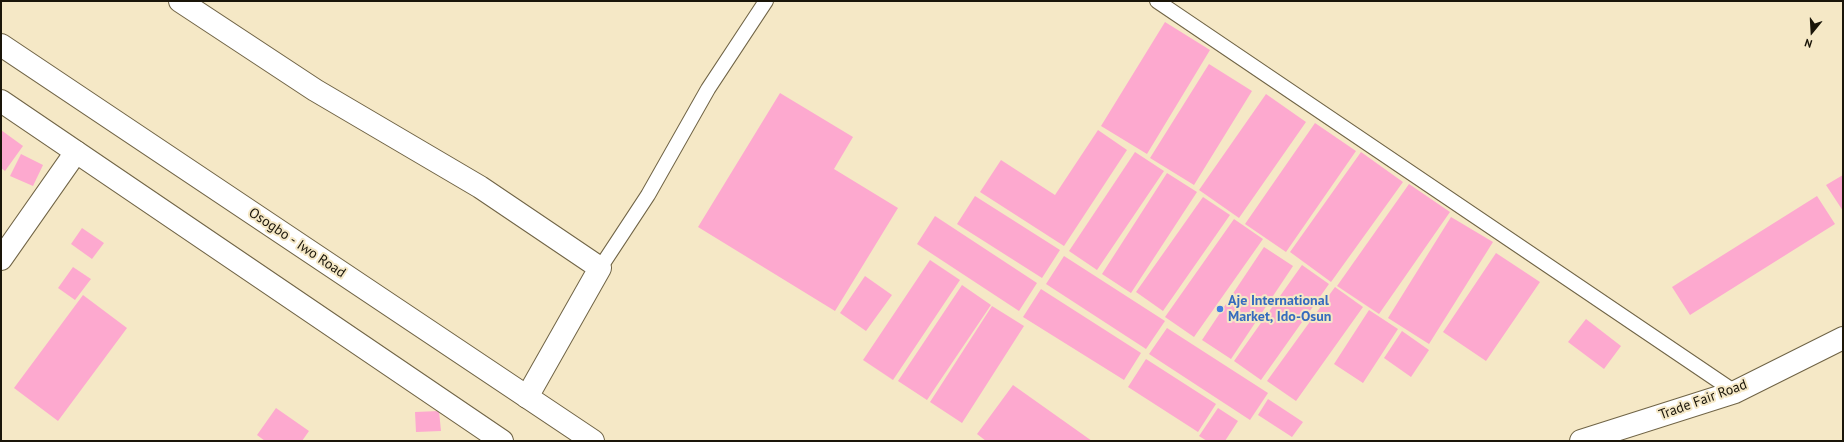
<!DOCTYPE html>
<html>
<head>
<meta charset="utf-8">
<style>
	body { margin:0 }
	#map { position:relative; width:1844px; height:442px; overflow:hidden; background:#f5e8c6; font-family:"PT Sans",sans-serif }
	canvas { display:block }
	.frame { position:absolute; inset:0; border:2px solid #1a1509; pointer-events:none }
	.north { position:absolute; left:1792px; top:12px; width:40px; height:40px; -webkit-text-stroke:3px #f5e8c6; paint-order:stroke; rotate:198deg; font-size:11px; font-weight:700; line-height:16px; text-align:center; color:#1a1509 }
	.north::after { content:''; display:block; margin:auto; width:14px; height:18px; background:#1a1509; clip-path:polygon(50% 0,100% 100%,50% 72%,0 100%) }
</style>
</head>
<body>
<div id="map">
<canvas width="1844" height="442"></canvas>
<div class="frame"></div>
<div class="north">N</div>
</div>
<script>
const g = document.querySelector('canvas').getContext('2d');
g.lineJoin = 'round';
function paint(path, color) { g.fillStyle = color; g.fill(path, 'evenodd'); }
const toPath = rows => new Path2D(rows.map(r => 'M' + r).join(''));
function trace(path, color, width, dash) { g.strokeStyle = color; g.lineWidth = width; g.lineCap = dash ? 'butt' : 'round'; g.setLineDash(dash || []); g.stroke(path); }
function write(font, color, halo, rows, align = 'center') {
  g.font = font + ' "PT Sans",sans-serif'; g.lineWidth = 4; g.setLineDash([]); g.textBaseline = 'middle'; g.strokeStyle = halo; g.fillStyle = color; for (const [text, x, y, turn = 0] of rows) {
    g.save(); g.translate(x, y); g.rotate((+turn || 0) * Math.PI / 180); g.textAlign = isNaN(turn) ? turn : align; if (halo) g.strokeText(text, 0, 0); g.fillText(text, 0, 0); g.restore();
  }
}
paint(toPath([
	[1165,22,1210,50,1147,154,1101,126],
	[1209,64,1252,91,1194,185,1150,158],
	[780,93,853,137,834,169,898,208,835,311,698,227],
	[1266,94,1306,122,1239,218,1199,190],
	[1315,123,1356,151,1286,252,1245,224],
	[1,130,23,146,5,171,1,168],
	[1098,130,1127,150,1064,246,980,192,1001,160,1055,195],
	[1135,152,1164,171,1097,270,1069,251],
	[1361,152,1403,182,1331,282,1290,252],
	[21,154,43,165,33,186,10,176],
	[1167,173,1197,192,1131,293,1102,274],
	[1843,175,1843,211,1826,185],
	[1409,184,1450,212,1379,314,1337,286],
	[975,196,1060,250,1042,278,957,224],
	[1817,196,1835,224,1690,315,1672,287],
	[1203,197,1230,215,1163,311,1136,292],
	[935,216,1037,283,1019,311,917,244],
	[1451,217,1493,242,1429,344,1388,318],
	[1234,219,1263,239,1194,337,1165,317],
	[82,228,104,243,92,259,71,244],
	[1264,247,1293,266,1231,359,1202,340],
	[1496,253,1540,282,1486,361,1443,332],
	[1064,256,1165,321,1146,349,1046,284],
	[930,260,960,280,893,380,863,360],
	[1302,265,1329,284,1261,380,1234,361],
	[73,267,91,279,75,300,58,288],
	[865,276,892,295,866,331,840,313],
	[962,285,991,305,927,400,898,381],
	[1335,287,1363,307,1296,401,1267,381],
	[1041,289,1141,353,1124,380,1023,317],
	[83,295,127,328,58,421,14,388],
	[992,306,1024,326,962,423,930,402],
	[1369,310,1398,329,1363,383,1334,364],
	[1586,319,1621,346,1604,369,1568,342],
	[1167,328,1268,393,1250,420,1149,354],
	[1402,331,1429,350,1411,377,1384,358],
	[1146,359,1216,404,1198,432,1128,387],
	[1013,385,1092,441,986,441,977,434],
	[1268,399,1303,422,1292,437,1258,415],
	[276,408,309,431,302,441,265,441,257,435],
	[1218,408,1238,421,1225,441,1207,441,1199,436],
	[439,411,441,431,416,432,415,412]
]), '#fda9cf');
const lane = toPath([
	[1157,1,1735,392],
	[600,268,648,195,708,89,766,1]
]);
const street = toPath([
	[180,1,315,90,480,187,600,268,527,397],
	[1,259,76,152],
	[1581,441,1735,392,1843,338]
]);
const primary = toPath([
	[1,45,593,441],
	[1,101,502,441]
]);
trace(lane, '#706446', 16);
trace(street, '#706446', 24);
trace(primary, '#706446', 24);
trace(lane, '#fff', 14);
trace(street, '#fff', 22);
trace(primary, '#fff', 22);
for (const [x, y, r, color] of [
	[1220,309,4,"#3f7fe0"]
]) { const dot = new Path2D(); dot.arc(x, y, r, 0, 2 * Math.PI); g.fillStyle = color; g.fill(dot); trace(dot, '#f5e8c6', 1.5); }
write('14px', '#1a1509', '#f5e8c6', [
	["Osogbo - Iwo Road",297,243,34],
	["Trade Fair Road",1703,400,-20]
]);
write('bold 14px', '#366cbe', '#f5e8c6', [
	["Aje International",1228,301],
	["Market, Ido-Osun",1228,317]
], 'left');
</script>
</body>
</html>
